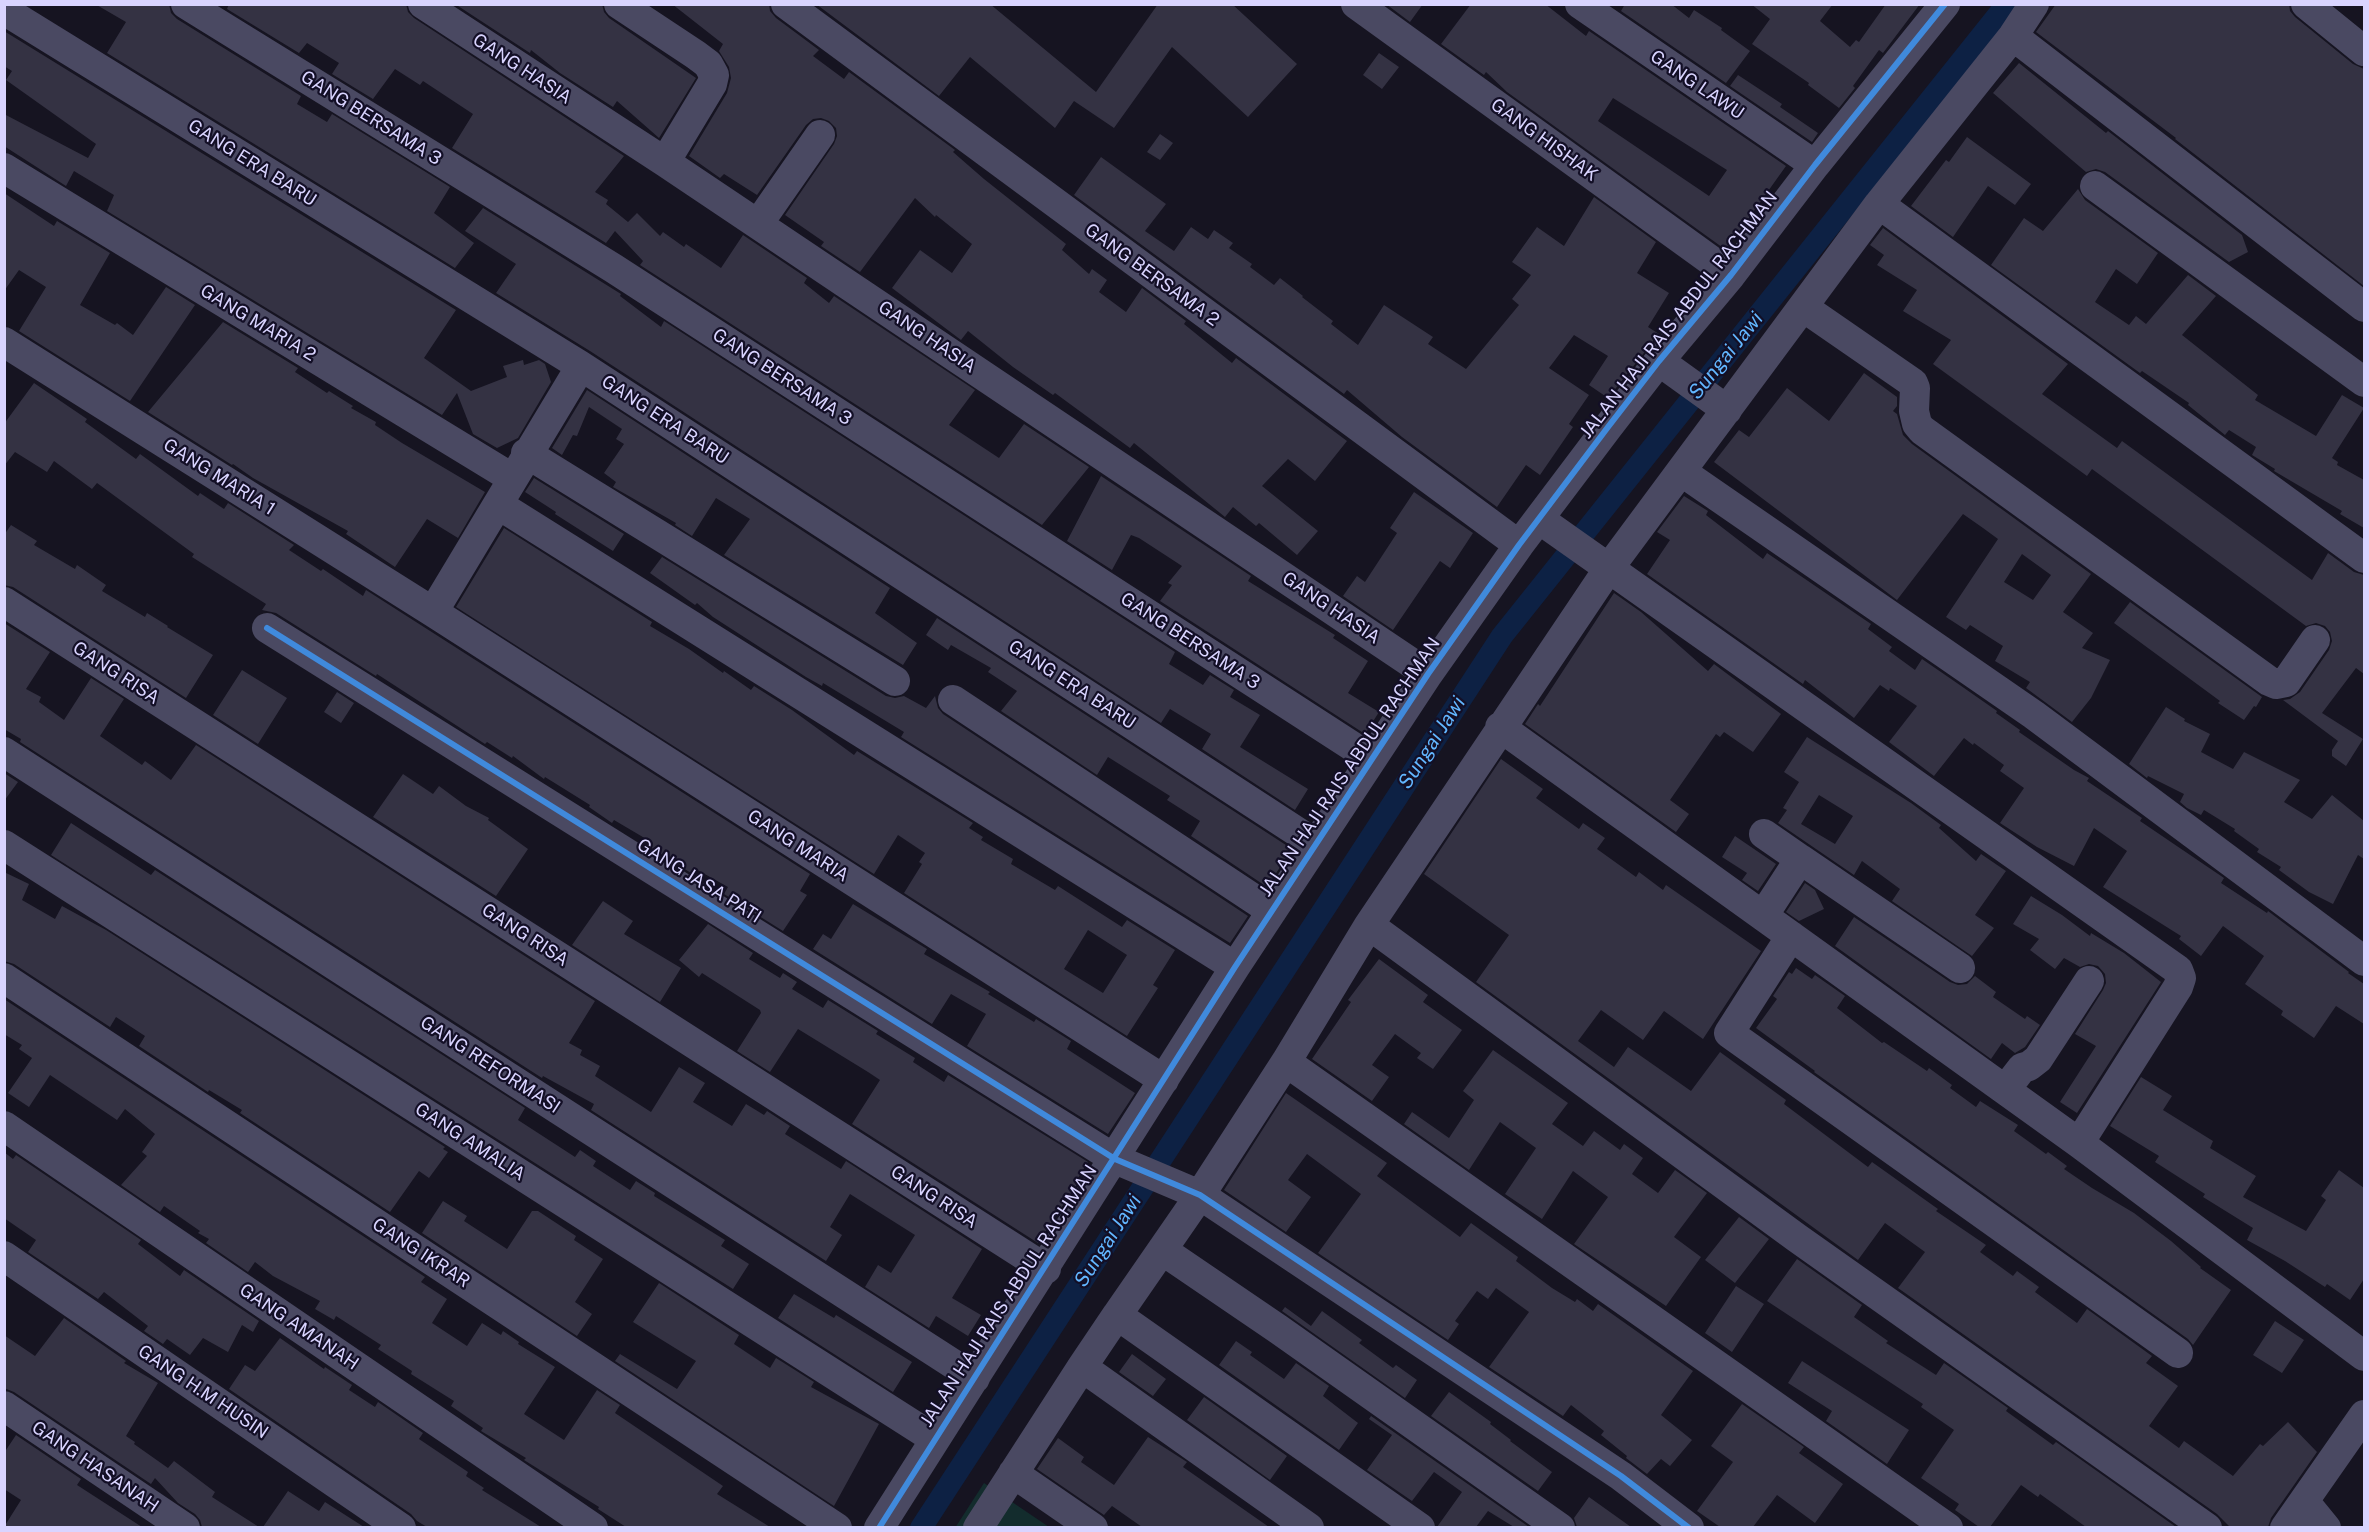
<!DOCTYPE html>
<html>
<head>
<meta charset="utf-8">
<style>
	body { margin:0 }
	#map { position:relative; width:2369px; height:1532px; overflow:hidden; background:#161421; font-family:"Public Sans",sans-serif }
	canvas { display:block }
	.frame { position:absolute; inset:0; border:6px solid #d9d4ff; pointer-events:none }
</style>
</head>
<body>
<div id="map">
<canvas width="2369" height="1532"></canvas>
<div class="frame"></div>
</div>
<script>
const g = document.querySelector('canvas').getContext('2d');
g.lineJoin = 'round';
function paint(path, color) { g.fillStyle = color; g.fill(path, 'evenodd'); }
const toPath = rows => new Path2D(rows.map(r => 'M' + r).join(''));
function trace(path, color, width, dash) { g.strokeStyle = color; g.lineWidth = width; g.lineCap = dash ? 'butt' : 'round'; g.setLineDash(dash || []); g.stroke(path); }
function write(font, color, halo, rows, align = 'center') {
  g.font = font + ' "Public Sans",sans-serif'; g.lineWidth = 4.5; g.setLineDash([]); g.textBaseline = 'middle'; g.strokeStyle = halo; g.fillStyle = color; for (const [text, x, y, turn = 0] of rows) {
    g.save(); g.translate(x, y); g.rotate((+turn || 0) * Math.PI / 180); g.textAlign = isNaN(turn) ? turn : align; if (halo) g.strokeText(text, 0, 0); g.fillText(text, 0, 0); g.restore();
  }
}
paint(toPath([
	[984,1483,1049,1527,955,1528]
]), '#132c2d');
trace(toPath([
	[921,1528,1502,636,2007,4]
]), '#0d2144', 22);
paint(toPath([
	[95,4,169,4,171,13,177,19,301,96,297,104,327,122,332,114,450,187,434,213,474,243,455,268,107,53,126,22],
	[229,4,406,4,408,12,414,18,624,156,595,192,608,200,606,204,628,222,637,213,660,236,663,232,684,247,686,244,721,268,743,235,807,278,804,283,829,303,834,296,975,390,949,425,999,458,1024,424,1089,467,1042,525,640,265,643,261,615,231,606,243,452,148,473,114,423,81,420,85,395,69,373,99,332,74,339,63,307,43,299,53,227,9],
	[455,4,602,4,604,12,609,18,696,78,659,138,617,101,613,107,560,73,531,50,530,53],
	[672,4,769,4,770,11,776,18,819,50,813,56,844,79,849,72,955,150,953,152,984,179,1066,244,1062,250,1089,274,1092,269,1107,280,1099,292,1126,312,1142,288,1186,321,1184,324,1232,363,1236,358,1347,441,1315,481,1288,459,1262,486,1318,531,1297,555,1259,523,1256,526,1233,507,1225,517,1134,443,1130,448,1055,393,1053,395,1013,367,968,331,961,340,892,288,920,250,952,273,972,244,936,215,935,217,915,198,860,272,821,246,824,242,785,215,834,144,837,136,836,128,829,121,821,118,813,119,806,125,757,195,724,174,720,178,689,156,727,93,731,78,729,67,719,51,723,44],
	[816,4,990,4,1096,92,1158,4,1232,4,1297,64,1248,117,1172,47,1114,128,1074,101,1055,128,970,57,939,96],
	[1386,4,1423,4,1410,22],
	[1471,4,1545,4,1586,36,1589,31,1786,166,1746,222,1748,224,1739,237,1734,234,1726,250,1507,92,1486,72,1484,75,1441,44],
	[1613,98,1727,170,1709,196,1598,121],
	[1625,4,1671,4,1689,18,1694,10,1722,28,1721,30,1750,51,1726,83,1621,11],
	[1751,4,1833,4,1820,21,1850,47,1856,40,1859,42,1886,4,1920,4,1883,53,1879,50,1853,86,1855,88,1839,108,1808,85,1809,83,1752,44,1770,19],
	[2056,4,2289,4,2290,11,2295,17,2353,64,2364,69,2364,286,2175,139,2176,138,2036,32],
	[4,31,456,310,424,358,471,391,507,377,503,366,523,360,524,365,539,360,545,364,551,382,518,438,497,448,473,434,457,393,442,415,107,211,114,195,74,171,66,186,4,146,4,114,88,158,96,144,6,80,12,71,4,66],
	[1379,53,1399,67,1382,89,1363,75],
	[2019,63,2106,133,2108,131,2242,235,2248,252,2229,262,2105,172,2096,169,2086,172,1993,93],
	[1738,75,1782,104,1780,107,1818,133,1812,142,1730,86],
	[1160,134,1173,143,1160,160,1147,152],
	[1967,137,2031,184,2015,205,1988,186,1953,237,1911,206,1946,160,1949,162],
	[1101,157,1166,204,1145,231,1174,251,1191,227,1208,239,1214,230,1233,243,1229,248,1252,264,1250,267,1274,285,1280,278,1303,296,1302,297,1333,321,1331,324,1358,345,1384,305,1433,337,1428,344,1466,369,1519,305,1512,299,1531,275,1512,262,1537,227,1564,246,1594,197,1656,242,1637,273,1669,293,1648,327,1659,334,1608,398,1589,385,1608,356,1574,335,1549,368,1589,395,1569,424,1573,427,1540,475,1526,465,1497,507,1402,437,1347,390,1344,394,1074,195],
	[2078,189,2085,200,2158,253,2137,284,2116,269,2095,302,2129,325,2136,316,2146,324,2188,275,2216,296,2182,335,2258,395,2255,400,2316,436,2342,395,2364,408,2332,458,2338,462,2337,465,2364,480,2364,528,2340,514,2342,511,2274,471,2275,469,2252,455,2256,447,2229,430,2225,435,2188,405,2189,403,2142,371,2140,373,1991,265,2024,218,2043,231],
	[4,193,54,226,57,221,110,253,80,305,115,325,117,323,133,335,166,287,195,305,130,401,19,331,46,287,19,270,4,291],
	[483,208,621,294,620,296,661,327,664,321,1175,652,1169,664,1203,685,1210,675,1234,690,1230,697,1260,715,1240,747,1308,789,1295,810,1202,749,1211,734,1170,709,1161,723,590,351,496,293,516,264,465,231],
	[1883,228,2068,364,2042,394,2117,448,2122,441,2312,580,2328,553,2354,572,2364,575,2364,674,2356,668,2322,713,2363,739,2346,766,2332,756,2332,750,2338,741,2283,700,2290,699,2300,692,2329,650,2332,641,2330,632,2325,626,2316,623,2306,626,2092,469,2087,476,1933,364,1951,340,1903,311,1917,290,1877,265,1884,255,1870,245],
	[223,322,298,368,295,372,327,393,329,391,353,406,351,408,376,422,375,425,402,443,485,492,458,538,427,519,395,567,346,534,348,531,253,478,233,464,232,465,148,412],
	[1864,373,1897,397,1897,406,1893,411,1897,414,1903,435,1912,444,2091,574,2063,612,2093,633,2082,648,2110,660,2091,698,2072,722,2026,688,2030,682,1995,661,2003,646,1970,625,1966,630,1946,617,1998,539,1983,528,1963,514,1897,600,1714,462,1739,430,1749,437,1787,388,1829,421],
	[2022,554,2051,575,2033,600,2004,582],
	[34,383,87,419,85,422,136,459,140,454,198,496,200,493,224,509,228,503,294,545,289,550,321,571,323,569,363,596,366,590,810,874,800,891,807,895,783,931,724,894,728,887,694,868,691,873,650,847,653,843,614,820,612,823,589,807,590,805,545,777,544,779,513,756,512,758,487,742,485,744,377,674,376,676,276,613,262,610,266,604,192,557,194,554,97,483,92,489,54,461,47,472,15,452,4,466,4,424],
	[587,390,890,588,875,613,917,643,903,665,724,555,750,519,716,498,692,536,675,525,676,523,613,487,616,482,604,473,624,444,616,439,622,429,589,407,577,436,573,435,562,455,552,448],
	[1101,476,1251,576,1248,581,1335,635,1333,638,1368,661,1348,693,1379,712,1365,734,1160,601,1172,585,1168,583,1182,566,1139,538,1131,535,1112,570,1067,541],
	[534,478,624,534,613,551,555,514,556,512,525,492],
	[1414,492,1473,533,1450,568,1440,561,1393,630,1343,596,1357,576,1365,582,1397,533,1390,528],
	[1684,496,1708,511,1706,515,1763,559,1767,553,1871,624,1868,629,1892,647,1889,651,1915,670,1922,659,1954,681,1997,711,1996,713,2020,730,2019,732,2074,770,2089,778,2087,781,2142,818,2140,821,2224,878,2221,883,2267,913,2268,911,2349,972,2348,973,2364,984,2364,1024,2336,1006,2314,1038,2281,1015,2283,1011,2245,984,2264,956,2223,926,2201,956,2179,939,2181,936,2103,887,2127,851,2094,828,2074,866,2037,847,2000,823,2024,788,2000,771,2004,765,1974,743,1973,745,1964,738,1934,776,1889,742,1917,706,1890,688,1889,691,1880,685,1854,718,1805,680,1803,684,1647,574,1670,540,1657,532],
	[11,525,37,541,34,545,75,569,77,565,106,585,102,591,145,617,147,613,168,626,167,627,213,655,186,698,13,587,4,585,4,535],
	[504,528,652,622,650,626,689,649,723,673,724,671,751,690,754,686,792,710,854,755,857,751,973,823,969,828,983,837,981,840,1013,859,1011,864,1055,890,1058,886,1122,927,1127,920,1175,950,1153,985,1158,988,1127,1036,904,893,922,864,919,862,925,853,898,835,874,874,456,607],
	[1088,930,1127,955,1103,993,1064,969],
	[662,557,886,696,895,698,904,696,926,708,935,696,938,708,943,714,1248,916,1230,943,901,737,904,732,823,683,822,686,806,677,713,617,697,603,695,605,650,573],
	[1614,593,1641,612,1708,671,1714,664,1781,714,1753,752,1724,732,1720,737,1716,734,1670,800,1689,814,1676,832,1525,724,1538,704,1540,706],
	[2130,602,2262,697,2256,707,2254,706,2244,720,2218,703,2220,701,2114,623],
	[937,618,1292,849,1267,887,1191,836,1200,821,1167,800,1170,796,1108,757,1097,775,1001,711,1017,691,988,672,991,668,951,645,948,650,926,635],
	[4,623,50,652,26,689,41,697,39,702,64,720,91,678,124,699,100,736,142,765,145,761,171,780,196,745,595,1001,569,1043,582,1050,580,1055,600,1066,595,1076,651,1112,679,1067,705,1083,693,1102,732,1126,746,1104,764,1115,767,1111,790,1126,785,1134,841,1169,846,1161,982,1249,952,1298,981,1315,968,1336,936,1316,929,1328,865,1287,878,1265,891,1273,915,1235,850,1194,830,1227,842,1235,826,1261,591,1110,594,1104,543,1076,542,1078,20,742,21,739,4,729],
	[242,670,287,698,258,744,213,715],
	[337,692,354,703,341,723,324,712],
	[2166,707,2185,719,2184,721,2210,734,2201,752,2233,769,2244,752,2300,780,2284,802,2312,819,2332,795,2364,821,2364,859,2358,855,2333,904,2309,892,2279,870,2281,867,2257,852,2259,849,2234,831,2235,829,2204,810,2201,815,2187,808,2180,802,2184,794,2148,776,2147,778,2129,764],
	[1807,737,1911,803,1941,825,1939,828,1976,861,1981,854,2006,871,1975,915,1994,928,1972,956,1892,901,1900,889,1862,861,1854,875,1778,823,1787,810,1783,808,1799,782,1784,772],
	[1819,795,1853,816,1835,844,1801,824],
	[1501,759,1543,789,1536,798,1579,829,1583,823,1605,838,1597,849,1636,877,1639,872,1663,890,1666,885,1761,951,1703,1039,1664,1011,1643,1040,1601,1010,1578,1041,1614,1067,1628,1047,1691,1091,1720,1052,1786,1100,1784,1104,1868,1167,1872,1162,1938,1209,1936,1211,1986,1245,1980,1252,2013,1276,2017,1271,2039,1287,2035,1292,2077,1323,2087,1309,2152,1356,2146,1363,2178,1386,2149,1426,2179,1448,2184,1441,2233,1476,2260,1444,2263,1446,2288,1422,2317,1452,2271,1518,2268,1527,2230,1527,2217,1514,1898,1288,1925,1252,1885,1223,1858,1260,1476,982,1509,935,1424,874],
	[4,773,18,782,4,801],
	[403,774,433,794,439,786,466,806,489,818,488,820,528,849,496,896,373,817],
	[71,823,151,875,155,870,525,1108,518,1120,575,1157,580,1150,596,1161,593,1166,630,1190,636,1181,655,1193,654,1196,725,1240,721,1246,749,1264,733,1289,51,855],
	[1735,836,1776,864,1758,891,1742,880,1747,873,1722,857],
	[4,872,29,884,22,900,55,919,62,906,106,930,445,1147,443,1149,448,1152,429,1178,419,1171,390,1212,240,1113,242,1110,209,1090,208,1092,139,1046,145,1036,116,1017,110,1027,14,964,4,961],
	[1805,883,1815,890,1824,909,1799,921,1786,912],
	[2031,896,2062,915,2090,936,2091,933,2124,953,2161,982,2077,1113,2060,1102,2096,1046,2075,1034,2103,990,2106,983,2105,974,2098,966,2089,964,2080,967,2064,958,2055,969,2030,950,2039,939,2013,924],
	[603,901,633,921,624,934,681,968,660,1002,572,945],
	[853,904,927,949,924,954,990,992,988,994,1034,1022,1036,1019,1071,1041,1067,1049,1135,1093,1108,1134,967,1046,986,1014,951,994,932,1024,813,949,823,934,831,939],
	[1854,917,1950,982,1958,985,1967,984,1975,976,1996,992,1993,997,2025,1019,2027,1016,2040,1025,2025,1047,2015,1053,2002,1043,1991,1059,1835,946],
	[708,924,753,953,749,959,780,978,783,973,797,982,792,989,823,1008,828,1000,878,1031,876,1034,915,1058,913,1062,944,1082,948,1075,1088,1162,1078,1178,1080,1180,1038,1243,852,1124,880,1080,868,1072,798,1029,770,1072,737,1051,761,1013,760,1010,702,973,699,977,679,960],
	[1379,959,1428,995,1423,1002,1462,1030,1433,1069,1417,1058,1421,1053,1395,1034,1372,1065,1389,1077,1372,1101,1312,1059,1351,1002,1348,1000],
	[1796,968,1812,979,1815,975,1845,996,1837,1008,1882,1043,1884,1042,1927,1071,1929,1068,1952,1085,1950,1088,1976,1107,1980,1101,2018,1125,2014,1131,2046,1154,2048,1152,2067,1166,2064,1169,2092,1188,2134,1213,2171,1241,2201,1267,2200,1268,2231,1290,2193,1345,2188,1339,1814,1072,1815,1071,1756,1028,1777,999,1773,996,1789,972,1792,974],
	[4,999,425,1277,421,1282,447,1299,432,1323,467,1346,482,1323,501,1335,503,1331,519,1342,518,1344,555,1367,524,1414,564,1440,597,1390,620,1405,615,1413,723,1486,717,1494,770,1527,626,1527,598,1509,599,1507,524,1460,526,1458,481,1431,483,1428,451,1406,454,1401,411,1374,412,1371,378,1349,381,1345,336,1316,334,1320,315,1309,320,1301,273,1276,255,1262,248,1272,206,1243,209,1239,198,1233,200,1231,164,1206,160,1212,121,1185,147,1156,142,1152,155,1134,125,1109,117,1120,50,1075,29,1107,8,1093,32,1058,19,1049,22,1045,4,1034],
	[1493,1050,1568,1103,1552,1124,1583,1146,1594,1131,1620,1150,1624,1144,1643,1158,1632,1174,1658,1193,1675,1170,1707,1193,1674,1237,1701,1257,1666,1306,1574,1244,1608,1197,1573,1171,1542,1219,1505,1194,1536,1148,1500,1122,1469,1170,1404,1124,1412,1112,1449,1138,1474,1100,1463,1091],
	[2141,1077,2172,1096,2163,1110,2213,1141,2210,1148,2256,1176,2243,1197,2306,1231,2326,1200,2321,1196,2339,1170,2364,1188,2364,1279,2350,1300,2327,1284,2325,1287,2285,1261,2247,1240,2253,1228,2203,1197,2205,1194,2155,1162,2159,1156,2110,1126],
	[1286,1093,1387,1163,1377,1176,1460,1237,1471,1223,1518,1257,1516,1261,1552,1288,1575,1302,1577,1299,1593,1311,1598,1304,1693,1371,1661,1415,1692,1440,1670,1466,1661,1459,1647,1474,1626,1458,1627,1456,1601,1435,1604,1431,1571,1405,1563,1416,1489,1367,1529,1312,1496,1288,1488,1299,1477,1291,1455,1321,1459,1324,1448,1340,1318,1253,1361,1194,1307,1154,1288,1180,1311,1197,1286,1232,1224,1190],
	[4,1152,13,1159,16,1155,141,1240,138,1244,180,1276,184,1270,259,1321,253,1332,242,1325,228,1352,203,1338,190,1355,167,1339,163,1344,144,1331,148,1326,104,1292,98,1299,28,1252,36,1240,4,1218],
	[443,1201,467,1216,464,1221,507,1249,532,1211,538,1211,576,1236,574,1240,603,1259,575,1302,592,1314,577,1336,422,1233],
	[1739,1217,1769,1239,1735,1283,1705,1260],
	[1797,1259,1862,1305,1854,1317,1888,1341,1886,1343,1936,1375,1944,1363,2008,1408,2006,1411,2053,1445,2056,1442,2176,1527,2086,1527,2040,1494,2038,1497,2021,1485,1990,1527,1979,1527,1955,1510,1959,1504,1921,1478,1954,1430,1921,1407,1923,1404,1767,1301],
	[659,1283,739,1335,734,1344,770,1368,776,1358,814,1382,811,1387,879,1424,834,1506,615,1361,620,1354,677,1389,696,1361,633,1322],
	[1736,1286,1764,1304,1732,1352,1705,1333],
	[794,1294,834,1318,836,1315,912,1362,893,1392,778,1318],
	[1285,1307,1311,1326,1322,1311,1362,1340,1359,1343,1393,1368,1396,1365,1417,1380,1405,1398,1282,1311],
	[64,1318,126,1361,124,1363,158,1383,126,1436,135,1442,134,1444,168,1468,174,1461,215,1492,212,1497,259,1527,202,1527,200,1520,195,1514,178,1503,155,1478,151,1484,14,1392,4,1388,4,1335,35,1356],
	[2275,1321,2304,1340,2282,1373,2253,1355],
	[280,1338,324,1369,325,1367,352,1385,349,1390,375,1407,378,1402,423,1433,419,1439,468,1472,466,1476,484,1488,482,1490,541,1527,427,1527,417,1521,411,1514,229,1389,245,1365,255,1371],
	[1236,1341,1252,1352,1250,1355,1284,1379,1296,1363,1329,1386,1323,1396,1358,1423,1339,1450,1219,1365],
	[1132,1354,1166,1379,1153,1396,1119,1372],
	[1802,1361,1909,1430,1887,1464,1826,1421,1832,1411,1788,1383],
	[1449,1392,1491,1422,1490,1424,1511,1440,1510,1441,1552,1472,1538,1491,1431,1416],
	[1204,1397,1287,1456,1270,1480,1187,1420],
	[1742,1404,1804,1447,1799,1453,1843,1484,1815,1523,1777,1495,1753,1527,1720,1527,1697,1511,1733,1462,1711,1446],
	[1371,1416,1529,1527,1514,1527,1488,1511,1476,1527,1437,1527,1462,1492,1434,1472,1412,1501,1367,1470,1392,1435,1369,1419],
	[16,1435,81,1479,77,1485,142,1527,4,1527,21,1500,4,1489,4,1453],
	[1148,1437,1187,1462,1183,1467,1269,1527,1142,1527,1112,1506,1104,1515,1037,1469,1058,1438,1084,1457,1081,1462,1114,1485],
	[288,1491,319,1511,325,1502,364,1527,263,1527],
	[1589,1497,1631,1527,1577,1527,1574,1518]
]), '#343243');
trace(toPath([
	[186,4,613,268,1372,759],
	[423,4,665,162,1428,674],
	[619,4,696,55,708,64,714,75,712,84,665,162],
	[786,4,1519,545],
	[1356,4,1731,275],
	[1580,4,1815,165],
	[2306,4,2364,51],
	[4,10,581,366,1316,844],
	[2013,36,2364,307],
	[4,168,512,478],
	[2095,186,2364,382],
	[1879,204,2364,558],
	[758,224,820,135],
	[1803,307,1913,383,1915,388,1914,411,1917,424,1922,430,2269,681,2276,684,2286,682,2315,640],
	[4,342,433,612,1164,1080],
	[1659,361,1727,410],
	[526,453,895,681],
	[1682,472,2034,715,2364,961],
	[499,505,1235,967],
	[1539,519,2178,970,2181,978,2178,987,2079,1143],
	[4,602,1046,1269],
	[433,612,581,366],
	[267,628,1115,1159,1200,1195,1621,1476,1689,1528],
	[953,700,1272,911],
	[1500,727,2079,1143,2364,1356],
	[4,752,975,1378],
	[1764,834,1800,859],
	[4,845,935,1439],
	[1763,916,1800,859,1960,968],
	[1369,925,1797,1238,2207,1528],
	[1791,936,1729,1033,2178,1353],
	[4,978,837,1528],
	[1286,1062,1948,1528],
	[2005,1090,2022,1068,2029,1066,2038,1059,2089,981],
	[4,1126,593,1528],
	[1162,1250,1278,1329,1560,1528],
	[4,1256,401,1528],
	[1117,1315,1200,1195,1286,1062,1369,925,1609,568,1879,204,2013,36,2034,4],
	[4,1406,185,1528],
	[1013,1473,1093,1528],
	[2304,1501,2326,1528],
	[879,1528,1235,967,1428,674,1519,545,1608,427,1659,361,1731,275,1815,165,1945,4],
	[978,1528,1082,1367],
	[1309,1528,1082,1367,1117,1315,1420,1528],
	[2285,1528,2364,1415]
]), '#4a4962', 30);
trace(toPath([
	[267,628,1115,1159,1200,1195,1621,1476,1689,1528],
	[879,1528,1235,967,1428,674,1519,545,1608,427,1659,361,1731,275,1815,165,1945,4]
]), '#408adc', 6);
write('18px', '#d9d4ff', '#130f26', [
	["GANG HASIA",522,69,33],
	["GANG LAWU",1697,85,34],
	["GANG BERSAMA 3",371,118,32],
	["GANG HISHAK",1544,140,36],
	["GANG ERA BARU",252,163,32],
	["GANG BERSAMA 2",1152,275,36],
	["JALAN HAJI RAIS ABDUL RACHMAN",1679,315,-52],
	["GANG MARIA 2",258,323,31],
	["GANG HASIA",927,337,34],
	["GANG BERSAMA 3",782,377,33],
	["GANG ERA BARU",665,420,33],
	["GANG MARIA 1",219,477,32],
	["GANG HASIA",1331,608,34],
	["GANG BERSAMA 3",1190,641,33],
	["GANG RISA",116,673,33],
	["GANG ERA BARU",1072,685,33],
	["JALAN HAJI RAIS ABDUL RACHMAN",1350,767,-56],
	["GANG MARIA",798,846,33],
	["GANG JASA PATI",699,881,32],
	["GANG RISA",525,935,33],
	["GANG REFORMASI",490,1065,33],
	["GANG AMALIA",470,1142,33],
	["GANG RISA",934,1197,33],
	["GANG IKRAR",421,1253,33],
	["JALAN HAJI RAIS ABDUL RACHMAN",1009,1296,-57],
	["GANG AMANAH",299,1327,34],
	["GANG H.M HUSIN",203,1392,34],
	["GANG HASANAH",95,1467,34]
]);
write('italic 20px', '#62b6ff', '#130f26', [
	["Sungai Jawi",1726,356,-51],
	["Sungai Jawi",1432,743,-57],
	["Sungai Jawi",1108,1241,-57]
]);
</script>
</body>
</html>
